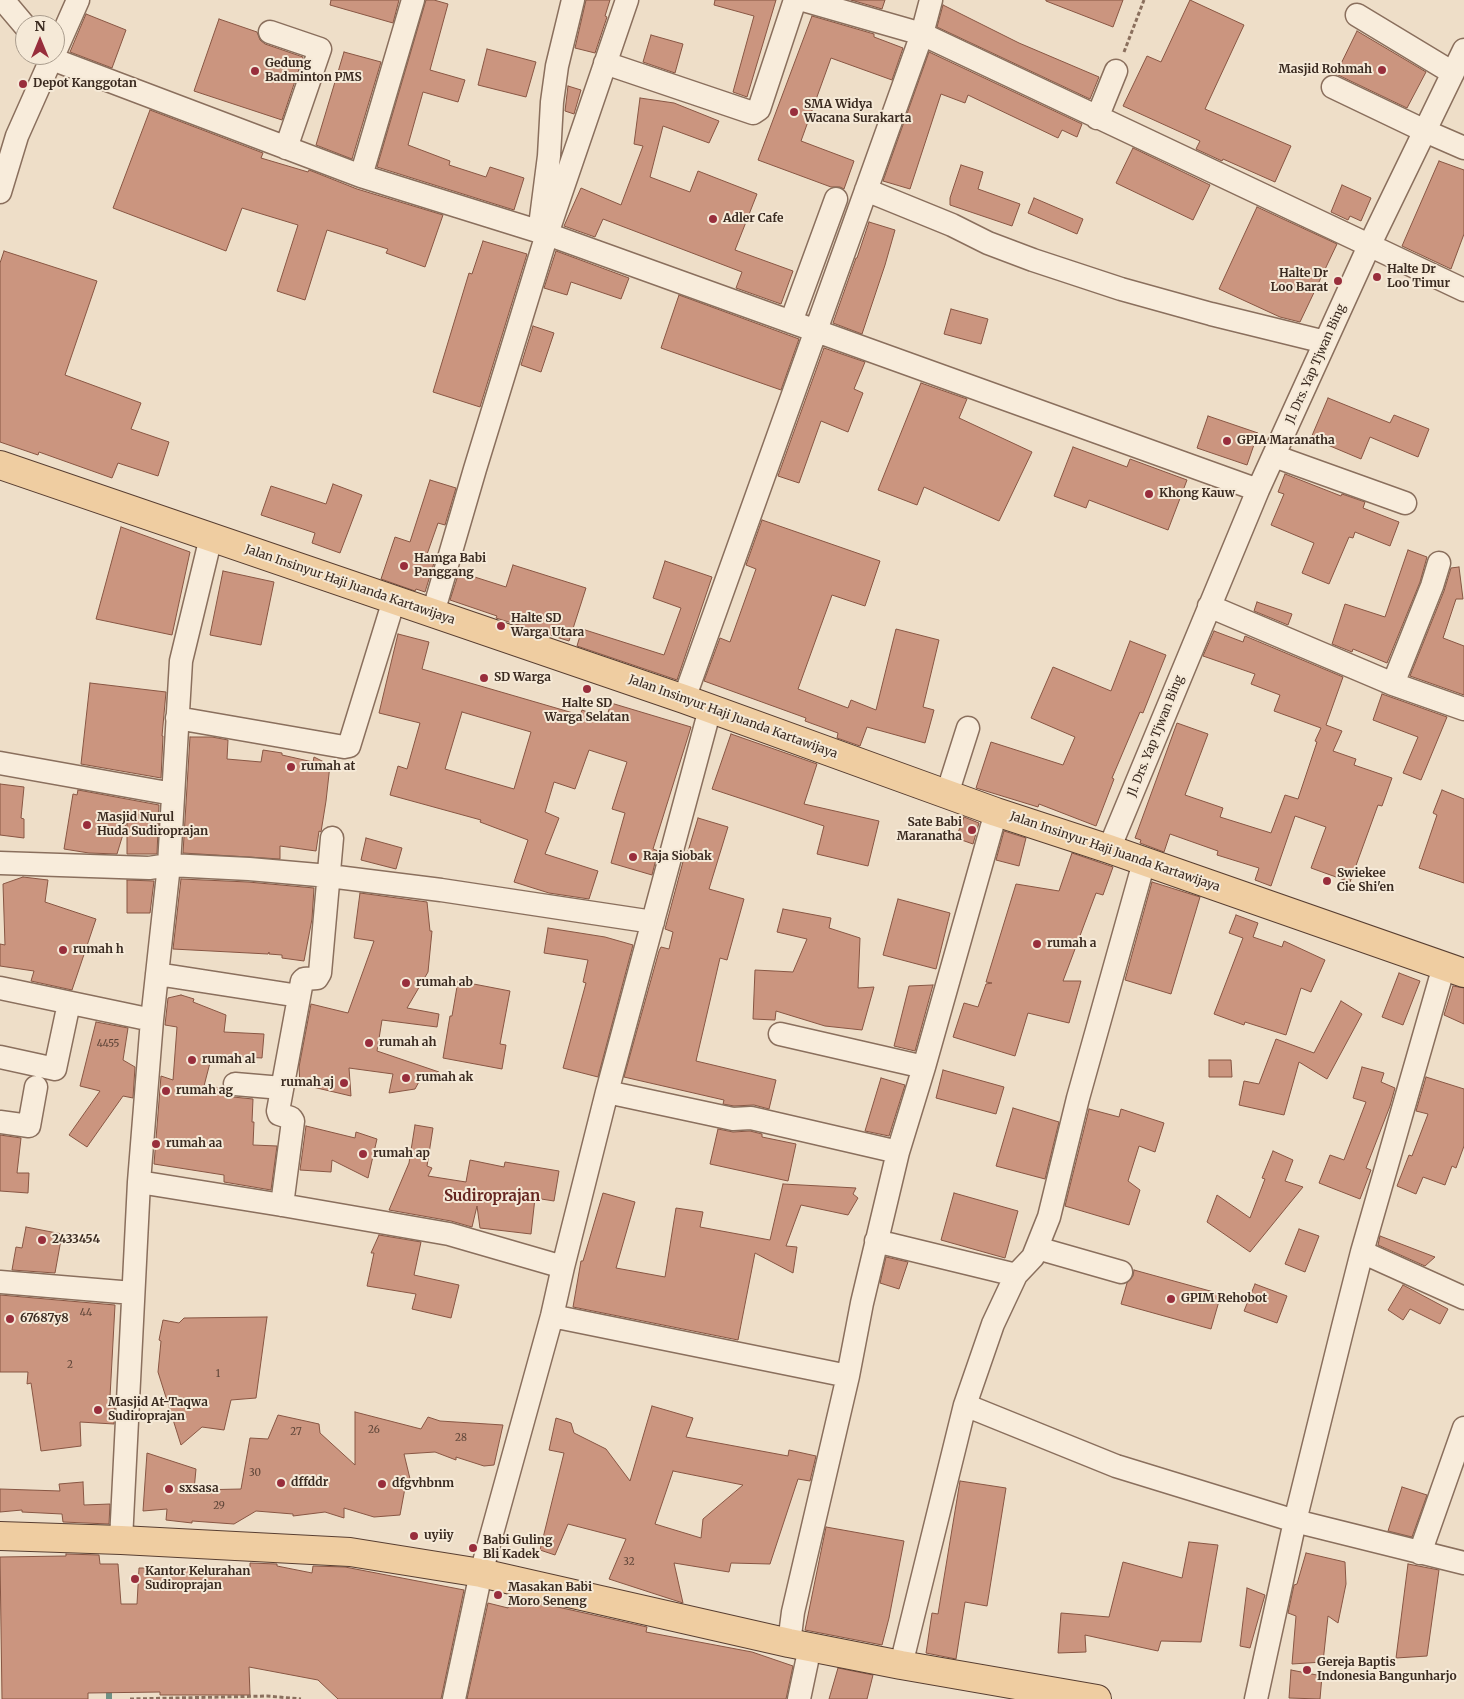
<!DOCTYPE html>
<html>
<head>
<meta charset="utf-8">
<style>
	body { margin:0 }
	#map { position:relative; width:1464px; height:1699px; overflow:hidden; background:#eedec8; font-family:Merriweather,serif }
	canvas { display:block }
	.north { position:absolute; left:15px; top:15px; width:50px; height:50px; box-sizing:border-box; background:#f5e9d7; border:1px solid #aa9d8e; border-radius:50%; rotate:0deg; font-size:14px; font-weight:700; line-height:20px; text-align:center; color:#3a2a20 }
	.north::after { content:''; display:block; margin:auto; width:18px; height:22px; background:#982e3c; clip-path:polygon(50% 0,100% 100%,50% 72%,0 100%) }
</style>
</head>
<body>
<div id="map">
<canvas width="1464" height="1699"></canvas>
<div class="north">N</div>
</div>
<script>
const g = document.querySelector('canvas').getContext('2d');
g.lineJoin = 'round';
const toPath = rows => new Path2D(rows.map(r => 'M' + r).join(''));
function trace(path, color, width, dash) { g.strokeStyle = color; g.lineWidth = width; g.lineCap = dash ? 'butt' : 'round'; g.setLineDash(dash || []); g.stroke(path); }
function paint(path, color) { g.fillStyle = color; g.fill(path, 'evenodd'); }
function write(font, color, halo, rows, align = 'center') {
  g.font = font + ' Merriweather,serif'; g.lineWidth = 4; g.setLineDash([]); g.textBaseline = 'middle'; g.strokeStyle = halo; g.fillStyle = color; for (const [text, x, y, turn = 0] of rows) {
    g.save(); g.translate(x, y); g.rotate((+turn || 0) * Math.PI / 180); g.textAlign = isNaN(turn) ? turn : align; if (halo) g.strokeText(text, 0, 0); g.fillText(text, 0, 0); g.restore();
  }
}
trace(toPath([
	[109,1684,109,1699]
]), '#6f9184', 6);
const building = toPath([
	[331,0,399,0,393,23,330,5,331,0],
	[426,0,434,0,448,4,430,70,465,80,458,102,423,92,408,145,450,161,449,165,486,177,490,167,524,178,514,210,377,167,426,0],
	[586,0,610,0,605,16,607,17,595,53,575,48,586,0],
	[715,0,776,0,747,97,733,92,754,16,714,5,715,0],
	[851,0,885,0,882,9,851,0],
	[1046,0,1123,0,1113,27,1046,1,1046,0],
	[1190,0,1244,25,1205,109,1291,146,1275,182,1223,159,1222,161,1196,149,1200,141,1123,106,1147,56,1161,62,1190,0],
	[943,5,1019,43,1099,77,1090,99,937,27,943,5],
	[86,14,126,30,112,68,70,52,86,14],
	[812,16,874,34,874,37,903,48,892,80,831,58,801,141,854,161,844,189,840,187,831,187,758,160,812,16],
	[219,19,257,32,260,40,265,44,303,57,282,120,194,91,219,19],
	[1357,31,1426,72,1407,108,1336,74,1357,31],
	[651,35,683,44,675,73,643,62,651,35],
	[487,49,536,62,526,97,478,85,487,49],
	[344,52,381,62,352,159,316,145,344,52],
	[929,52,1082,124,1077,137,1062,130,1058,138,968,95,965,103,941,94,910,189,883,181,929,52],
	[568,86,581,90,574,114,565,111,568,86],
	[640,98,674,103,719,121,709,143,663,126,650,177,690,192,698,171,757,194,735,250,793,271,781,304,736,288,742,272,603,219,595,237,564,226,581,188,621,205,643,146,634,144,640,98],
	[150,110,263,153,261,158,308,172,309,170,357,189,443,215,425,267,386,253,388,249,327,230,305,300,277,291,298,225,242,208,226,251,113,208,150,110],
	[1133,148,1210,185,1193,220,1116,183,1133,148],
	[1439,161,1464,170,1464,234,1451,269,1402,246,1439,161],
	[961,165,983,172,978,189,1020,204,1012,226,950,205,950,198,961,165],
	[1342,185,1371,198,1361,221,1350,216,1348,220,1331,212,1342,185],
	[1034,198,1083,219,1077,234,1028,213,1034,198],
	[1257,207,1337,244,1300,322,1280,317,1219,289,1257,207],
	[869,222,895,230,885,265,862,334,833,323,856,258,857,258,869,222],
	[483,241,527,254,480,407,433,392,469,273,472,274,483,241],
	[4,251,97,281,65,375,141,403,131,429,169,442,158,476,118,463,112,478,39,452,38,455,0,442,0,263,4,251],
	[556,251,629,278,621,299,571,282,567,295,544,288,556,251],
	[679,295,799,339,781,390,661,348,679,295],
	[951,309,988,319,981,344,944,334,951,309],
	[533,326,554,333,541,372,521,365,533,326],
	[824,348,865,362,854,389,863,393,848,432,821,421,799,483,778,476,824,348],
	[921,383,967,399,959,418,1032,452,999,521,924,487,917,505,878,490,921,383],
	[1328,398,1390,423,1394,415,1429,429,1418,457,1370,437,1361,459,1311,438,1328,398],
	[1208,416,1258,433,1247,465,1197,448,1208,416],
	[1073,447,1127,467,1130,459,1187,480,1168,530,1089,500,1086,508,1054,496,1073,447],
	[1285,474,1341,496,1342,494,1365,502,1363,508,1399,522,1390,546,1355,532,1353,538,1349,537,1329,584,1302,573,1314,543,1271,525,1284,494,1278,492,1285,474],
	[430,480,456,488,445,525,438,523,425,560,434,563,425,592,416,589,415,591,381,579,395,537,410,542,430,480],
	[333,484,362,495,340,553,312,543,315,533,261,515,271,486,326,504,333,484],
	[762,520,880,561,865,606,832,595,798,689,848,708,851,700,876,710,896,629,939,640,923,707,934,710,925,743,867,727,860,746,837,738,838,733,805,721,806,718,704,681,720,638,730,642,756,569,746,565,762,520],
	[121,527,190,552,172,635,96,619,121,527],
	[1408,550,1427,557,1420,582,1387,663,1353,649,1352,652,1332,644,1345,604,1385,617,1408,550],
	[665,561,712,577,677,680,577,646,582,629,664,655,681,608,653,598,665,561],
	[513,565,586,588,569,641,496,618,497,616,450,600,459,572,506,587,513,565],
	[1459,567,1463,599,1456,599,1443,638,1464,646,1464,695,1410,676,1444,591,1451,568,1459,567],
	[223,571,274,582,261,645,210,635,223,571],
	[1257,602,1292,614,1288,625,1254,611,1257,602],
	[1214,631,1243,642,1245,636,1343,677,1326,725,1342,731,1333,751,1356,759,1354,765,1392,778,1382,806,1378,805,1350,882,1311,868,1326,827,1295,816,1271,886,1255,880,1259,868,1217,855,1218,851,1170,834,1164,852,1140,843,1141,840,1135,838,1177,723,1208,734,1185,795,1223,808,1220,817,1271,833,1285,795,1298,799,1317,742,1315,741,1321,728,1274,711,1280,695,1251,684,1255,674,1203,656,1214,631],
	[398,634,429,642,422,669,580,715,582,710,606,719,611,703,691,727,653,849,658,851,652,875,611,863,625,813,612,809,627,762,589,750,575,789,554,782,545,812,559,818,545,854,598,871,589,899,549,893,514,882,528,840,480,822,481,820,390,795,398,766,407,769,420,723,379,713,398,634],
	[462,712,531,732,514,789,445,769,462,712],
	[1130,641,1166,655,1143,713,1140,712,1112,778,1114,779,1096,826,1039,804,1038,807,976,788,991,742,1063,765,1075,737,1031,718,1053,667,1111,691,1130,641],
	[90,683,166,692,162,736,163,736,161,778,81,764,90,683],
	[1382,694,1447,717,1421,780,1403,773,1418,737,1373,720,1382,694],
	[731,734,817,764,804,804,879,821,868,866,817,854,824,826,712,789,731,734],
	[190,737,212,737,228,740,227,759,261,762,263,750,282,753,282,755,313,762,314,757,330,765,326,801,321,832,319,831,316,851,280,846,280,859,183,853,190,737],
	[0,784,24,787,21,818,24,819,24,838,0,835,0,784],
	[78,790,159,805,157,854,127,854,127,821,117,854,89,853,64,849,73,794,77,795,78,790],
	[1442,790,1464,799,1464,883,1419,868,1437,815,1433,813,1442,790],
	[964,817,979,823,973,844,956,838,964,817],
	[698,818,728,827,709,889,744,899,727,960,720,958,696,1061,776,1080,769,1109,754,1105,734,1106,723,1104,724,1100,624,1077,659,951,661,947,669,949,673,932,665,929,684,858,686,858,698,818],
	[1004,831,1026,838,1019,866,996,860,1004,831],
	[366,838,402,848,396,869,361,860,366,838],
	[1072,853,1113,867,1103,895,1096,893,1063,981,1081,981,1069,1023,1028,1013,1015,1056,953,1037,964,1003,978,1007,986,984,992,983,986,982,1016,884,1059,891,1072,853],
	[23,877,48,880,45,902,96,919,72,990,31,981,34,971,0,966,0,944,5,945,3,884,23,877],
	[181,879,248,882,314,888,312,919,304,961,282,958,282,955,269,954,269,952,268,954,173,949,181,879],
	[127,880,154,881,150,913,127,913,127,880],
	[1152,882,1200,897,1171,994,1125,980,1152,882],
	[360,893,427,902,430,931,432,931,428,972,407,1008,439,1014,437,1027,382,1020,377,1051,439,1072,437,1080,421,1078,415,1089,389,1093,393,1074,349,1068,351,1096,300,1084,299,1067,311,1004,348,1013,374,941,354,938,360,893],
	[898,899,950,913,936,969,883,955,898,899],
	[783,909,831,918,829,928,860,938,858,988,874,987,862,1030,825,1026,776,1011,775,1020,753,1019,755,970,793,972,807,939,777,932,783,909],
	[1236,915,1258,923,1253,937,1282,947,1284,941,1325,960,1311,992,1301,988,1286,1035,1245,1022,1244,1025,1214,1014,1243,938,1229,933,1236,915],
	[548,928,605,937,633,945,598,1077,563,1068,586,983,583,982,588,960,544,953,548,928],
	[1399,973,1420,981,1403,1025,1382,1017,1399,973],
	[458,981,510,991,500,1044,506,1045,502,1069,443,1058,450,1016,452,1016,458,981],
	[933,985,915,1051,894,1046,909,986,933,985],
	[1453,986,1464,988,1464,1024,1444,1015,1453,986],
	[181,995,194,999,193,1002,226,1015,224,1032,264,1034,262,1058,212,1055,204,1086,222,1088,221,1091,233,1097,253,1099,252,1122,254,1122,253,1145,277,1146,271,1190,224,1182,224,1175,154,1164,161,1076,173,1080,177,1027,165,1025,168,998,181,995],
	[1341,1001,1362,1014,1327,1079,1299,1062,1284,1115,1239,1105,1244,1081,1259,1084,1276,1039,1314,1053,1341,1001],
	[96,1022,128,1028,123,1060,135,1067,133,1098,123,1096,87,1147,69,1135,100,1091,80,1086,96,1022],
	[1209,1060,1231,1060,1232,1077,1209,1077,1209,1060],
	[1362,1067,1384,1073,1381,1082,1395,1088,1390,1106,1366,1168,1371,1170,1360,1199,1319,1183,1330,1155,1344,1160,1366,1102,1353,1098,1362,1067],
	[943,1070,1004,1087,996,1114,936,1098,943,1070],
	[1426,1077,1464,1089,1464,1146,1456,1168,1452,1166,1445,1185,1423,1177,1416,1194,1397,1186,1409,1155,1412,1156,1428,1114,1416,1111,1426,1077],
	[881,1078,905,1085,889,1136,865,1131,881,1078],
	[1013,1108,1059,1122,1045,1179,996,1166,1013,1108],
	[1089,1109,1119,1117,1121,1109,1164,1123,1155,1152,1139,1146,1128,1181,1140,1190,1129,1225,1065,1206,1089,1109],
	[415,1125,433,1128,427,1166,432,1168,428,1176,466,1182,470,1160,504,1167,505,1162,559,1171,554,1201,535,1198,531,1234,480,1228,477,1206,472,1227,451,1221,389,1210,409,1163,415,1125],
	[306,1126,355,1138,356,1132,377,1139,368,1178,332,1160,331,1172,300,1170,306,1126],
	[718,1129,733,1132,750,1131,762,1134,762,1137,796,1144,788,1181,710,1164,718,1129],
	[0,1135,21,1138,17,1173,29,1173,28,1193,0,1191,0,1135],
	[1273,1151,1293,1160,1285,1181,1303,1187,1250,1252,1207,1222,1217,1195,1250,1218,1265,1179,1262,1178,1273,1151],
	[783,1184,856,1188,853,1194,858,1198,848,1215,801,1205,786,1246,797,1247,793,1273,755,1253,738,1340,573,1307,581,1261,583,1261,603,1193,635,1202,616,1268,665,1277,676,1208,703,1212,700,1227,770,1240,783,1184],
	[954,1193,1018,1211,1005,1258,941,1240,954,1193],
	[26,1227,62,1234,55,1273,12,1270,16,1247,22,1248,26,1227],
	[1299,1229,1319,1236,1305,1272,1285,1264,1299,1229],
	[379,1235,421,1242,414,1275,459,1285,451,1318,412,1309,416,1294,367,1286,374,1253,371,1253,379,1235],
	[1380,1236,1435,1257,1425,1266,1378,1245,1380,1236],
	[886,1257,908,1262,899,1289,880,1283,886,1257],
	[1134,1270,1221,1294,1211,1329,1121,1304,1127,1283,1133,1276,1134,1270],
	[1255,1284,1287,1296,1277,1323,1244,1311,1255,1284],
	[1403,1285,1448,1309,1440,1324,1410,1309,1403,1320,1388,1310,1403,1285],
	[0,1295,115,1305,110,1397,115,1398,114,1424,80,1422,81,1446,41,1451,31,1383,27,1384,28,1372,0,1372,0,1295],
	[267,1317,256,1398,231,1400,224,1430,202,1427,181,1445,158,1372,161,1341,159,1340,163,1320,179,1323,184,1318,267,1317],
	[652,1406,693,1418,686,1437,788,1456,789,1450,816,1456,810,1481,798,1479,770,1564,731,1563,729,1572,674,1563,683,1603,609,1579,626,1539,568,1524,555,1555,540,1550,564,1453,549,1450,556,1418,571,1423,574,1433,606,1449,630,1481,652,1406],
	[673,1471,743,1485,703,1519,701,1538,655,1524,673,1471],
	[355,1412,421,1429,428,1417,440,1421,503,1425,494,1465,484,1466,456,1457,456,1460,435,1452,404,1454,412,1487,405,1488,400,1515,374,1517,344,1508,344,1518,325,1512,293,1516,293,1514,256,1511,234,1524,192,1521,192,1523,166,1520,167,1509,143,1511,147,1453,196,1469,194,1490,241,1489,250,1438,268,1439,278,1415,319,1424,320,1433,355,1465,355,1412],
	[960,1481,1006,1488,987,1606,965,1602,956,1659,926,1653,932,1613,938,1614,960,1481],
	[83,1482,84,1505,110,1504,109,1524,63,1522,62,1514,22,1512,22,1510,0,1512,0,1489,60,1491,59,1484,83,1482],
	[1402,1487,1427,1495,1412,1537,1388,1531,1402,1487],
	[826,1527,904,1541,889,1618,882,1645,805,1630,826,1527],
	[1189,1542,1218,1545,1201,1642,1161,1641,1158,1651,1085,1635,1086,1652,1058,1653,1061,1613,1109,1617,1123,1562,1182,1578,1189,1542],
	[1306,1553,1345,1562,1346,1584,1338,1623,1328,1616,1323,1662,1292,1664,1296,1616,1288,1613,1294,1585,1297,1584,1306,1553],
	[66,1554,99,1555,100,1564,118,1564,121,1604,137,1604,139,1568,250,1568,250,1563,277,1564,277,1566,312,1573,313,1566,345,1567,464,1590,441,1699,338,1699,318,1680,249,1667,250,1695,160,1695,160,1692,88,1693,88,1699,2,1699,0,1557,66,1556,66,1554],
	[1408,1564,1439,1570,1427,1656,1396,1658,1408,1564],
	[1247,1588,1265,1595,1250,1648,1240,1646,1247,1588],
	[531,1601,647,1627,646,1632,752,1652,793,1666,786,1699,467,1699,488,1603,508,1608,509,1602,530,1606,531,1601],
	[838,1668,873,1675,867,1699,829,1699,838,1668],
	[1291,1670,1322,1676,1320,1699,1289,1698,1291,1670]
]);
paint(building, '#cb957f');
trace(building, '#885643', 1);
const minor = toPath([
	[3,0,25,26],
	[803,0,922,34,1464,290],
	[1357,15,1453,73],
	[270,32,320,49,286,148],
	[55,52,78,0],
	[49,55,52,59,361,176,547,234,1258,490],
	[605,63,753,113,759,109,795,0],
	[1333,87,1425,131,1464,148],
	[1097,118,1116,71],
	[361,176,413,0],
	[866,190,952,225,988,243,1033,260,1121,289,1211,314,1325,342],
	[0,192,17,136,53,55],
	[541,218,549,156,552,102,557,66,573,0],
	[791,322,836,199],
	[1274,456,1405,503],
	[1209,606,1393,684,1464,709],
	[433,613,475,469,547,234,627,0],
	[1393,684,1432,586,1439,563],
	[684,699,922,34,931,0],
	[177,718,344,747,349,746,394,600],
	[0,763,173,794],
	[947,794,968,728],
	[1109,849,1258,490,1369,246,1464,50],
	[0,863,149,868,169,865,249,869,329,876,441,890,653,922],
	[157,974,299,996],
	[0,988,152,1020],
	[780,1034,924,1067],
	[0,1057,55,1069,69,1003],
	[235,1084,282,1088],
	[607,1092,733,1119,751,1118,898,1152],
	[0,1122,29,1126,36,1087],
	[139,1182,282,1205,449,1234,563,1267],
	[282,1205,293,1121,291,1118,279,1114,278,1111,302,981,304,979,317,978,320,973,332,838],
	[876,1241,1016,1275],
	[1037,1248,1121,1272],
	[1362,1252,1464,1298],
	[0,1282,133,1293],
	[552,1316,848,1376],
	[965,1405,1116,1466,1295,1521,1464,1563],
	[121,1540,139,1182,152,1020,169,865,181,661,211,537],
	[1420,1553,1464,1428],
	[789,1643,793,1612,848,1376,862,1303,898,1152,924,1067,996,812],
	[901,1665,965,1405,993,1324,1016,1275,1033,1257,1049,1217,1078,1098,1144,862],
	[454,1699,481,1573,552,1316,563,1267,607,1092,710,709],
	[799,1699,810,1647],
	[1256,1699,1295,1521,1343,1327,1362,1252,1444,966]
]);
const major = toPath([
	[0,465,684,699,996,812,1109,849,1464,973],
	[0,1536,121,1540,350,1552,481,1573,789,1643,901,1665,1097,1699]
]);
trace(minor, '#8a6f5d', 25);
trace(major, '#583e31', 30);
trace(toPath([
	[1124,52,1144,0],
	[130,1699,267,1696,301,1699]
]), '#8a6f5d', 3, [4, 2.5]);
trace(minor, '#f8ecdb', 22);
trace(major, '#efcda1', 28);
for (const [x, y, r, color] of [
	[1382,70,5,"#982e3c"],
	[255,71,5,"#982e3c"],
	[23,84,5,"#982e3c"],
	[794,112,5,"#982e3c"],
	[713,219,5,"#982e3c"],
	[1377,277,5,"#982e3c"],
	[1338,281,5,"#982e3c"],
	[1227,441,5,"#982e3c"],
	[1149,494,5,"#982e3c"],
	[404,566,5,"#982e3c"],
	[501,626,5,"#982e3c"],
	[484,678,5,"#982e3c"],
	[587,689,5,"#982e3c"],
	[291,767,5,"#982e3c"],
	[87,825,5,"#982e3c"],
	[972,830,5,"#982e3c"],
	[633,857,5,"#982e3c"],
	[1327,881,5,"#982e3c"],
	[1037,944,5,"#982e3c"],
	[63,950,5,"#982e3c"],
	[406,983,5,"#982e3c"],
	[369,1043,5,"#982e3c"],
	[192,1060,5,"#982e3c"],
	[406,1078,5,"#982e3c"],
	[344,1083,5,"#982e3c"],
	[166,1091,5,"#982e3c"],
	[156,1144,5,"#982e3c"],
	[363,1154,5,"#982e3c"],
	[42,1240,5,"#982e3c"],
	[1171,1299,5,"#982e3c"],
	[10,1319,5,"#982e3c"],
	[98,1410,5,"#982e3c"],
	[281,1483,5,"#982e3c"],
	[382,1484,5,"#982e3c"],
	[169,1489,5,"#982e3c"],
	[414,1536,5,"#982e3c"],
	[473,1548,5,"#982e3c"],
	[135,1579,5,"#982e3c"],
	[498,1595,5,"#982e3c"],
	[1307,1670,5,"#982e3c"]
]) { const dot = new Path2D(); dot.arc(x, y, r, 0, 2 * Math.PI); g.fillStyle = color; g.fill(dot); trace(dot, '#f5e9d7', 2); }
write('10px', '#5e4538', null, [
	["4455",108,1044],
	["44",86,1313],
	["2",70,1365],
	["1",218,1374],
	["26",374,1430],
	["27",296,1432],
	["28",461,1438],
	["30",255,1473],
	["29",219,1506],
	["32",629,1562]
]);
write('bold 12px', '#3a2a20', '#f5e9d7', [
	["Gedung",265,64],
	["Badminton PMS",265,78],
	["Masjid Rohmah",1372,70,"right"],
	["Depot Kanggotan",33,84],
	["SMA Widya",804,105],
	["Wacana Surakarta",804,119],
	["Adler Cafe",723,219],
	["Halte Dr",1387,270],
	["Loo Timur",1387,284],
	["Halte Dr",1328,274,"right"],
	["Loo Barat",1328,288,"right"],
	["GPIA Maranatha",1237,441],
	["Khong Kauw",1159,494],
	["Hamga Babi",414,559],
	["Panggang",414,573],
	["Halte SD",511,619],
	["Warga Utara",511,633],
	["SD Warga",494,678],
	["Halte SD",587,704,"center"],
	["Warga Selatan",587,718,"center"],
	["rumah at",301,767],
	["Masjid Nurul",97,818],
	["Huda Sudiroprajan",97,832],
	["Sate Babi",962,823,"right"],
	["Maranatha",962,837,"right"],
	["Raja Siobak",643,857],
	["Swiekee",1337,874],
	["Cie Shi'en",1337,888],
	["rumah a",1047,944],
	["rumah h",73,950],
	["rumah ab",416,983],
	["rumah ah",379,1043],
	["rumah al",202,1060],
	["rumah ak",416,1078],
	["rumah aj",334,1083,"right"],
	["rumah ag",176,1091],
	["rumah aa",166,1144],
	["rumah ap",373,1154],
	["2433454",52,1240],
	["GPIM Rehobot",1181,1299],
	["67687y8",20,1319],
	["Masjid At-Taqwa",108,1403],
	["Sudiroprajan",108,1417],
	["dffddr",291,1483],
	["dfgvhbnm",392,1484],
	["sxsasa",179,1489],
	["uyiiy",424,1536],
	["Babi Guling",483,1541],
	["Bli Kadek",483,1555],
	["Kantor Kelurahan",145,1572],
	["Sudiroprajan",145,1586],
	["Masakan Babi",508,1588],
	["Moro Seneng",508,1602],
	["Gereja Baptis",1317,1663],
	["Indonesia Bangunharjo",1317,1677]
], 'left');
write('12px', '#3a2a20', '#f5e9d7', [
	["Jl. Drs. Yap Tjwan Bing",1316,364,-66],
	["Jalan Insinyur Haji Juanda Kartawijaya",350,585,19],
	["Jalan Insinyur Haji Juanda Kartawijaya",733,717,20],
	["Jl. Drs. Yap Tjwan Bing",1156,736,-68],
	["Jalan Insinyur Haji Juanda Kartawijaya",1115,852,19]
]);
write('bold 15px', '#662621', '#f5e9d7', [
	["Sudiroprajan",492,1197]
]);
</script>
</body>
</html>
